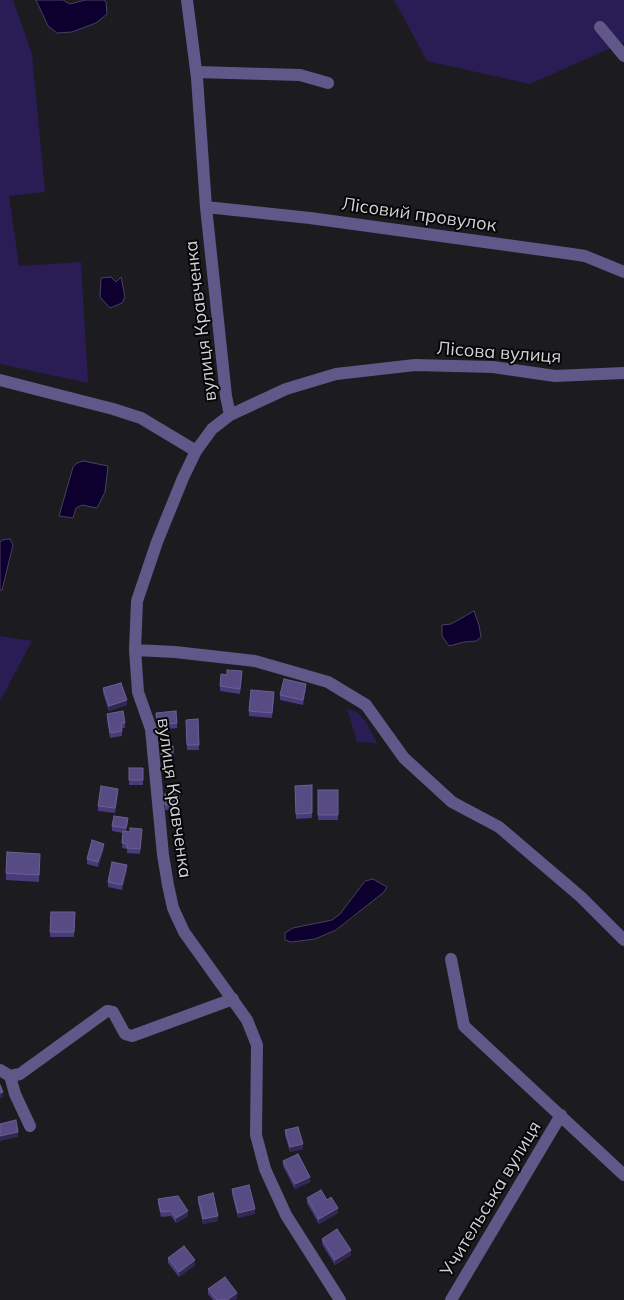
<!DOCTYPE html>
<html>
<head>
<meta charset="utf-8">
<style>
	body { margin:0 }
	canvas { display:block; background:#1b1b20 }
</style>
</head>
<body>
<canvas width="624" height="1300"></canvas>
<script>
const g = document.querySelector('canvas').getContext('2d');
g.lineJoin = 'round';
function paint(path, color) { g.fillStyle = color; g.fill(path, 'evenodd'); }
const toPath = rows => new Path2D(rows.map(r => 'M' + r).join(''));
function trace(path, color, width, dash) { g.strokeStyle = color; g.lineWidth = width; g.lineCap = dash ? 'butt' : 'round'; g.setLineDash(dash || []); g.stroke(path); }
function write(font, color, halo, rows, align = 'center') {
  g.font = font + ' Mulish,sans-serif'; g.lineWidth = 4; g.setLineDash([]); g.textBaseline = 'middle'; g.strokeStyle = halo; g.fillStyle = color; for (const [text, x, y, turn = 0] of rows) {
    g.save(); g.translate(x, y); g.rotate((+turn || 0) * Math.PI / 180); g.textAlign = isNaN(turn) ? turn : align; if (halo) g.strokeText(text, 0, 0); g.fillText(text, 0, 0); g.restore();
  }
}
paint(toPath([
	[0,0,13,0,32,54,45,192,9,196,19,266,81,262,88,383,0,364],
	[394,0,624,0,624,42,530,84,427,61],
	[0,636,32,641,0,701],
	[347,708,358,713,366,722,377,743,357,742]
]), '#2a1c54');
const water = toPath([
	[36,0,63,0,70,4,85,0,104,0,106,2,107,14,96,23,72,32,57,33,48,26,36,0],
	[111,277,116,282,121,277,125,297,122,303,110,308,100,297,101,278,111,277],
	[83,461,108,466,105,492,97,508,82,505,76,508,73,518,59,516,73,467,77,463,83,461],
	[10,539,13,545,2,590,0,591,0,542,2,540,10,539],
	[474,611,479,625,481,637,476,641,464,642,449,646,442,636,442,625,451,624,474,611],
	[373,879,387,887,384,892,336,930,315,939,291,942,285,940,285,933,293,928,332,920,340,914,365,881,373,879]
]);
paint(water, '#0e002e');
trace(water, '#493f60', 1);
trace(toPath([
	[187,0,197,78,206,207,226,396,230,415,212,429,196,451,183,478,157,542,137,601,135,650,138,692,151,729,163,855,168,885,173,908,184,932,247,1020,257,1045,256,1135,265,1169,286,1215,340,1300],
	[600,27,624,56],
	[196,72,300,75,328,83],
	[206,207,310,218,572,254,585,256,624,272],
	[0,380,113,409,141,418,196,451],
	[230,415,286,389,336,374,415,365,493,367,555,376,624,373],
	[135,650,175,652,255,661,328,682,366,705,404,758,452,802,499,827,581,897,624,940],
	[451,959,464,1026,624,1175],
	[0,1070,10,1076,20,1074,107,1011,113,1012,125,1034,132,1036,233,999],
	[10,1076,15,1094,30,1126],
	[451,1300,561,1115]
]), '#5f5889', 12);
paint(toPath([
	[242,676,240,694,220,691,220,686],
	[103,688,127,705,109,711,103,693],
	[306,689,303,705,280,700,280,695],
	[274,697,272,718,249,716,249,711],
	[156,713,177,723,177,728,157,730],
	[107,714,125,723,125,728,122,728,122,736,110,738,107,719],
	[198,719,199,750,187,750,186,720],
	[162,746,173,746,173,759,161,759],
	[129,768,143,768,143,785,129,785],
	[312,785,312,818,296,819,295,786],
	[318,790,338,790,338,820,318,820],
	[118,794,115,813,98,811,98,806],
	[165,794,179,794,179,810,165,810],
	[128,823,126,831,142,834,140,854,127,853,127,849,122,848,123,833,112,831,112,826],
	[104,849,98,867,87,864,87,859],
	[40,861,39,882,6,880,6,873],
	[127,870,122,890,108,887,108,882],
	[51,912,75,912,74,937,50,937],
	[285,1130,303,1149,290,1152,285,1135],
	[283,1161,310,1182,295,1189,283,1166],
	[232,1189,255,1214,238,1218,232,1194],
	[198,1197,218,1221,203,1224,198,1202],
	[307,1198,327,1200,338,1213,319,1224,307,1203],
	[158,1199,188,1216,176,1223,171,1216,161,1217,158,1204],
	[322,1239,351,1255,335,1265,322,1244],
	[168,1258,195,1265,179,1277,168,1263],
	[208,1289,237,1298,234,1300,213,1300,208,1294]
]), '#483a7b');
paint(toPath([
	[306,684,306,689,303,705,303,700],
	[127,700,127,705,109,711,109,706],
	[104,844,104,849,98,867,98,862],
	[127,865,127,870,122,890,122,885],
	[3,1092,3,1097,0,1098,0,1093],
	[18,1132,18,1137,0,1141,0,1136],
	[303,1144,303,1149,290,1152,290,1147],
	[310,1177,310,1182,295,1189,295,1184],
	[338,1208,338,1213,319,1224,319,1219],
	[255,1209,255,1214,238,1218,238,1213],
	[188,1211,188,1216,176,1223,176,1218],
	[218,1216,218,1221,203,1224,203,1219],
	[351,1250,351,1255,335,1265,335,1260],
	[195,1260,195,1265,179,1277,179,1272],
	[237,1293,237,1298,234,1300,227,1300]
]), '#302752');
const building = toPath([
	[227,670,242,671,240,689,220,686,221,674,227,675,227,670],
	[284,679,306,684,303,700,280,695,284,679],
	[121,683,127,700,109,706,103,688,121,683],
	[251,690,274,692,272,713,249,711,251,690],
	[123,711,125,723,121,723,122,731,110,733,107,714,123,711],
	[176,711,177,723,157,725,156,713,176,711],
	[198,719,199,745,187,745,186,720,198,719],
	[162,746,173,746,173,757,161,756,162,746],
	[129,768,143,768,143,780,129,780,129,768],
	[312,785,312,813,296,814,295,786,312,785],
	[101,786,118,789,115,808,98,806,101,786],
	[318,790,338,790,338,815,318,815,318,790],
	[165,794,179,794,179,805,165,805,165,794],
	[114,816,128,818,126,828,112,826,114,816],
	[130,828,142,829,140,849,127,848,127,844,122,843,123,831,130,832,130,828],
	[92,840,104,844,98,862,87,859,92,840],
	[7,852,40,854,39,875,6,873,7,852],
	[112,862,127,865,122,885,108,882,112,862],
	[51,912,75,912,74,932,50,932,51,912],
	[0,1085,3,1092,0,1093,0,1085],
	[16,1120,18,1132,0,1136,0,1124,16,1120],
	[298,1127,303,1144,290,1147,285,1130,298,1127],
	[298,1154,310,1177,295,1184,283,1161,298,1154],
	[249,1185,255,1209,238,1213,232,1189,249,1185],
	[321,1190,327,1200,331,1197,338,1208,319,1219,307,1198,321,1190],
	[213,1193,218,1216,203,1219,198,1197,213,1193],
	[178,1196,188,1211,176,1218,171,1211,161,1212,158,1199,178,1196],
	[337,1229,351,1250,335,1260,322,1239,337,1229],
	[184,1246,195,1260,179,1272,168,1258,184,1246],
	[225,1277,237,1293,227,1300,217,1300,208,1289,225,1277]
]);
paint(building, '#574b84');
trace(building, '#6a6091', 1);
write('18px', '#d2d2d5', '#060608', [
	["Лісовий провулок",419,215,8],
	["вулиця Кравченка",201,321,-97],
	["Лісова вулиця",499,353,4],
	["вулиця Кравченка",174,798,82],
	["Учительська вулиця",491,1199,-59]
]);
</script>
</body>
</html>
